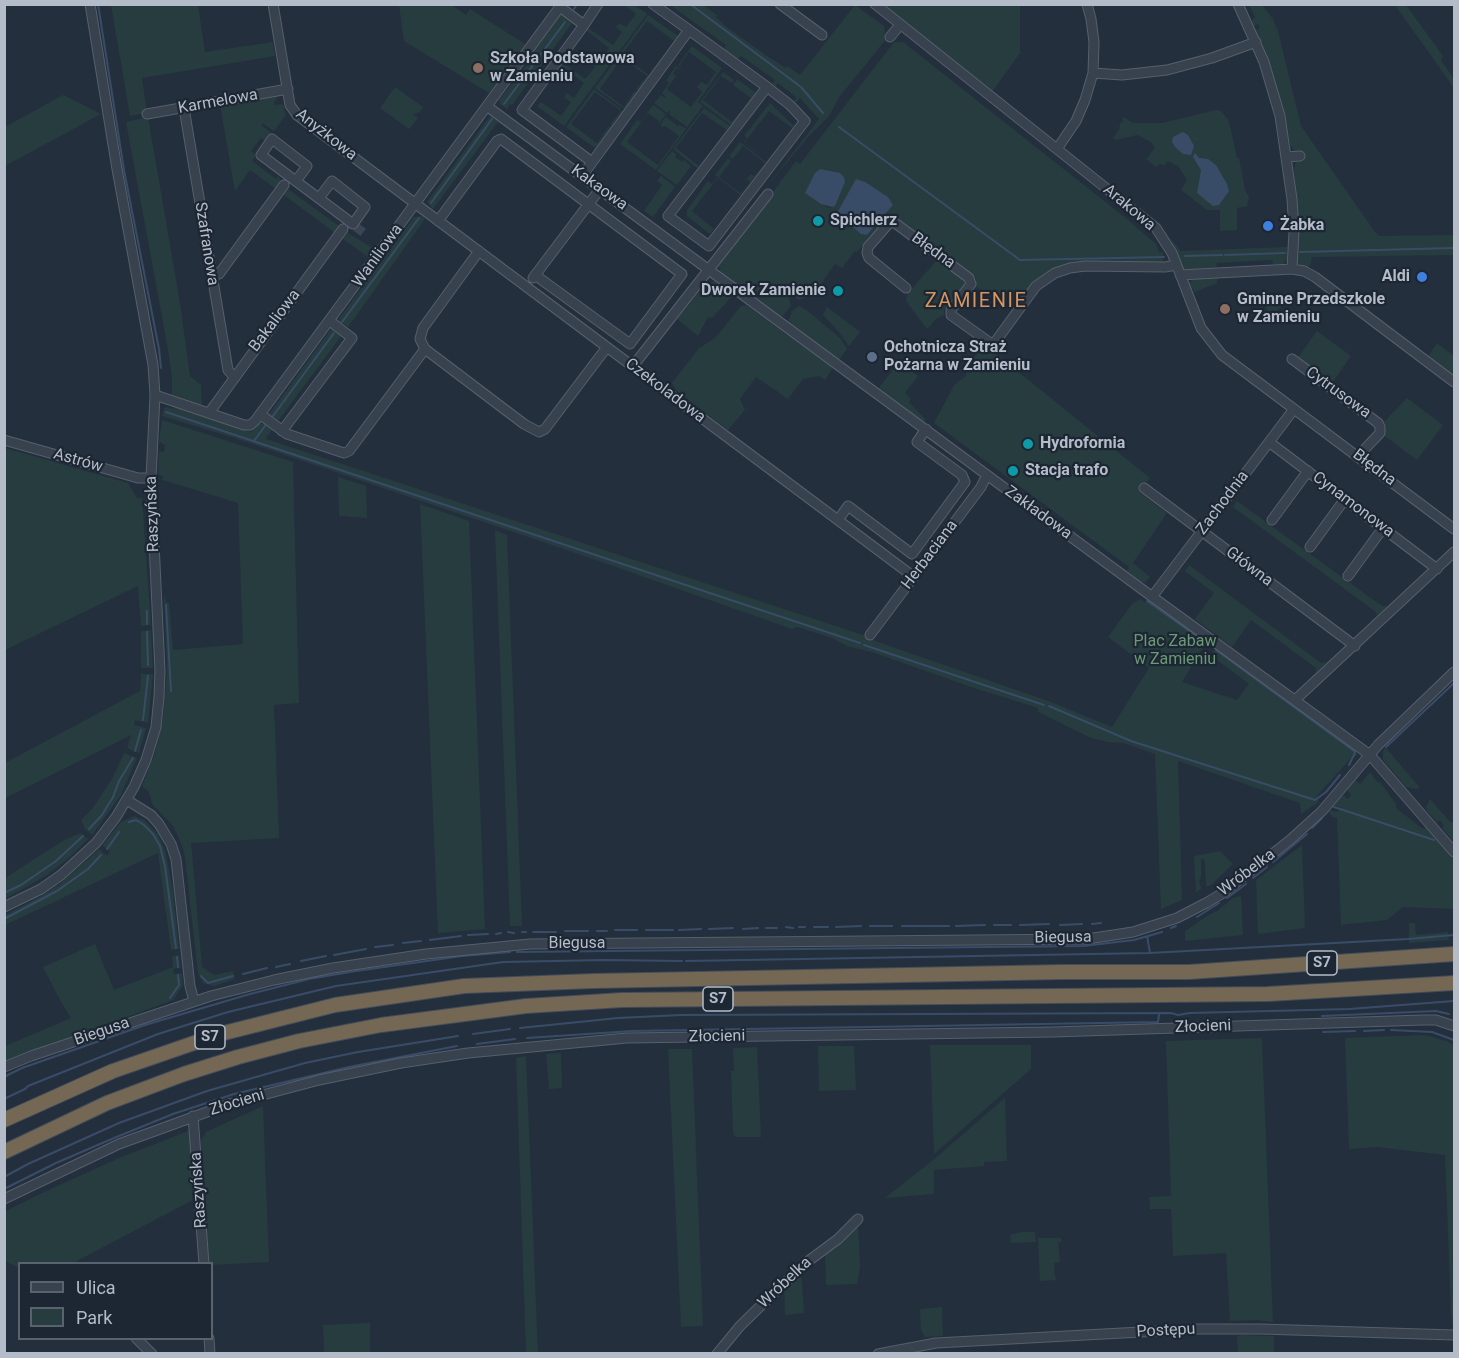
<!DOCTYPE html>
<html>
<head>
<meta charset="utf-8">
<style>
	body { margin:0 }
	#map { position:relative; width:1459px; height:1358px; overflow:hidden; background:#242f3e; font-family:Roboto,sans-serif }
	canvas { display:block }
	.frame { position:absolute; inset:0; border:6px solid #b4bcc9; pointer-events:none }
	.legend { position:absolute; left:18px; top:1262px; width:195px; height:78px; box-sizing:border-box; background:#1d2633; border:2px solid #59626f; margin:0; padding:8px 10px; list-style:none; font-size:18px; color:#b4bcc9 }
	.legend li { display:flex; align-items:center; gap:12px; height:30px }
	.legend b { width:30px; border:2px solid #59626f }
</style>
</head>
<body>
<div id="map">
<canvas width="1459" height="1358"></canvas>
<div class="frame"></div>
<ul class="legend">
<li><b style="height:8px;background:#38414e"></b>Ulica</li>
<li><b style="height:16px;background:#263c3f"></b>Park</li>
</ul>
</div>
<script>
const g = document.querySelector('canvas').getContext('2d');
g.lineJoin = 'round';
function paint(path, color) { g.fillStyle = color; g.fill(path, 'evenodd'); }
const toPath = rows => new Path2D(rows.map(r => 'M' + r).join(''));
function trace(path, color, width, dash) { g.strokeStyle = color; g.lineWidth = width; g.lineCap = dash ? 'butt' : 'round'; g.setLineDash(dash || []); g.stroke(path); }
function write(font, color, halo, rows, align = 'center') {
  g.font = font + ' Roboto,sans-serif'; g.lineWidth = 4.5; g.setLineDash([]); g.textBaseline = 'middle'; g.strokeStyle = halo; g.fillStyle = color; for (const [text, x, y, turn = 0] of rows) {
    g.save(); g.translate(x, y); g.rotate((+turn || 0) * Math.PI / 180); g.textAlign = isNaN(turn) ? turn : align; if (halo) g.strokeText(text, 0, 0); g.fillText(text, 0, 0); g.restore();
  }
}
paint(toPath([
	[111,5,198,5,205,52,273,42,275,56,142,78,147,113,130,116],
	[399,5,452,5,466,15,470,9,525,44,489,93,404,41],
	[624,5,634,5,647,14,564,126,537,106,541,102,561,116,571,102,564,98,567,93,574,98,584,83,560,65,562,62,585,79,595,67,590,63,593,58,599,62,609,48,586,30,588,28,613,45,622,32,616,27,619,23,626,27,636,14],
	[670,5,703,5,717,15,716,17,724,25,750,44,770,58,786,68,787,66,800,75,855,5,884,26,885,35,888,37,840,96,829,116,808,137,765,189,819,119,800,98,794,104,796,97,778,83,774,88,771,86,775,80,741,56,736,61,723,51,726,45],
	[883,5,1020,5,1020,53,992,92],
	[1249,5,1262,5,1273,19,1278,31,1301,126,1375,232,1379,236,1454,235,1454,255,1312,257,1311,264,1308,268,1297,263,1299,251,1296,251,1297,217,1294,168,1296,162,1301,160,1290,145,1283,112,1255,31,1260,28,1258,24,1253,27,1250,22,1255,17],
	[1395,5,1406,5,1422,27,1443,56,1441,60,1454,79,1454,88],
	[561,13,573,22,512,105,510,104,507,109,500,104,499,100,529,62,526,60],
	[648,15,678,36,674,41,647,21,623,53,650,74,621,52],
	[894,42,903,42,1127,219,1156,244,1159,252,1163,253,1163,264,1053,271,1034,282,1014,307,1002,298,999,302,975,286,976,278,891,214,857,252,855,251,842,268,835,264,814,294,799,300,792,295,789,298,791,306,782,317,764,307,753,296,722,274,718,266,720,260,729,251,796,161,800,164],
	[820,169,845,181,835,206,829,208,805,193,815,174],
	[857,179,876,190,893,205,867,235,837,213],
	[692,46,722,68,698,102,703,106,687,127,669,114,671,110,667,113,654,103,661,95,665,98,666,97,662,93,669,83,666,80,676,66,685,72,677,68,673,74,676,76,667,89,691,107,702,92,697,87,701,82,707,85,716,72,689,52,680,65,686,71,678,65],
	[620,54,649,75,638,90,636,89,647,76,622,58,600,89,624,107,634,91,637,92,624,109,595,88],
	[723,72,734,80,732,83,721,76,703,100,732,122,751,98,733,85,737,79,756,93,731,125,700,102],
	[395,87,423,107,420,112,413,114,418,118,409,129,380,108],
	[594,89,623,111,612,125,610,124,621,111,595,92,571,124,597,143,609,126,611,127,595,148,566,127],
	[63,95,101,114,5,166,5,127],
	[276,95,277,100,274,101,274,105,283,104,286,115,274,131,262,123,261,125,272,133,266,142,261,138,251,151,256,155,252,161,276,179,278,176,281,181,276,189,250,170,235,191,220,105],
	[770,103,794,126,792,128,769,111,745,142,767,160,744,142,747,138,744,136],
	[653,105,666,114,659,124,659,121,648,113,627,142,658,165,679,136,665,126,663,127,660,125,666,117,678,126,680,125,686,129,656,170,620,144,637,120,641,122],
	[704,108,730,126,727,130,702,113,676,148,699,166,697,168,673,149],
	[1216,110,1221,111,1229,121,1237,158,1239,158,1245,190,1249,197,1247,206,1237,208,1237,230,1220,231,1220,210,1207,210,1181,190,1187,180,1178,166,1168,161,1164,166,1161,164,1156,167,1146,159,1155,148,1151,142,1137,135,1116,140,1113,138,1119,130,1120,123,1123,122,1123,117,1134,123,1162,123],
	[493,115,592,188,590,190,498,122,433,209,427,202,490,116],
	[148,117,180,303,190,376,201,385,202,406,172,396,172,376,167,344,126,122],
	[740,142,766,162,740,195,715,175,728,158,731,161,719,177,740,193,750,182,747,179,751,174,754,176,765,163,743,146,733,159,729,156],
	[672,151,676,154,675,157,682,162,684,160,691,166,677,185,657,171],
	[661,176,675,187,653,217,644,211,662,185,657,181],
	[716,179,717,179,692,211,714,229,710,234,687,216,687,210,708,181,712,184],
	[288,189,339,226,335,233,284,195],
	[422,216,425,219,348,327,338,320,414,217],
	[348,233,371,247,372,252,368,257,343,239],
	[1171,239,1181,251,1287,247,1287,259,1283,264,1273,264,1272,260,1217,263,1216,269,1185,270,1181,266],
	[937,260,964,279,965,285,944,310,944,315,936,319,927,329,906,301,907,294],
	[1217,277,1217,283,1195,292,1189,284,1194,278],
	[715,281,733,295,715,315,712,318,708,317,698,336,677,319,706,283],
	[1292,293,1282,305,1271,320,1261,294],
	[746,305,833,368,825,380,819,376,803,379,788,399,756,377,740,399,745,410,728,430,677,391,672,383,699,348,715,338,741,306],
	[799,306,808,311,841,339,847,349,838,361,787,324,792,311],
	[827,307,860,332,849,346,838,331,823,315],
	[332,328,342,335,278,421,269,414],
	[1317,331,1351,356,1332,383,1385,421,1407,398,1443,425,1417,460,1382,434,1382,430,1296,360],
	[1437,343,1454,356,1454,377,1428,356],
	[985,345,1150,478,1139,492,1167,513,1133,563,1150,577,1145,583,1137,580,1127,571,1129,567,934,423,954,385,966,376,967,365],
	[900,361,918,376,905,393,911,398,909,402,926,420,921,423,877,390],
	[175,405,251,432,258,423,265,424,272,429,266,439,863,635,875,641,1051,702,1112,727,1149,668,1108,637,1132,604,1140,599,1145,602,1148,599,1197,634,1196,639,1204,645,1182,682,1237,700,1249,684,1216,659,1212,651,1217,649,1355,750,1357,756,1352,757,1316,797,1319,800,1317,803,1301,814,1300,803,1178,761,1182,900,1161,909,1155,754,1124,743,1107,742,1089,737,1038,712,1038,708,968,686,875,653,847,646,832,638,797,627,792,629,596,560,235,438,162,416,164,409,166,407,174,409],
	[162,420,293,462,299,703,274,705,279,838,191,843,202,967,214,975,233,971,235,979,214,986,203,983,198,974,185,857,182,845,173,826,153,805,148,791,142,786,154,756,163,719,167,670,164,596,165,595,166,602,169,603,173,650,243,644,238,503,163,480,163,476,158,474,159,451,164,452,165,445,159,442],
	[5,448,128,483,137,498,142,498,151,625,141,626,138,586,5,650],
	[338,477,366,486,367,518,339,516],
	[1237,501,1382,606,1388,606,1377,616,1376,612,1233,507],
	[420,504,469,521,485,929,438,933],
	[495,530,507,535,522,926,510,926],
	[1189,565,1321,663,1327,662,1316,672,1316,668,1251,620,1232,647,1195,619,1214,593,1185,571],
	[151,630,153,668,141,668,141,631],
	[141,674,153,674,148,723,135,720,134,725,146,728,139,753,127,748,131,735,5,798,5,763,140,691],
	[1385,748,1388,750,1420,788,1416,789,1406,787,1383,760,1383,751],
	[124,753,137,758,121,795,92,835,85,829,81,820,92,809,112,779],
	[1370,772,1378,783,1380,782,1396,804,1396,808,1423,829,1427,826,1454,858,1454,909,1403,907,1387,920,1341,925,1337,818,1332,817,1328,811,1329,810,1337,812,1341,808,1333,805,1343,795,1348,799,1351,795,1347,789,1355,780,1360,784],
	[1430,799,1451,823,1454,820,1454,842,1442,828,1444,826,1440,820,1437,822,1427,811,1426,807],
	[134,816,144,820,149,825,158,835,165,850,173,891,179,949,171,950,158,853,5,925,5,915,39,897,61,883,99,849,107,856,110,851,102,845,121,822],
	[81,833,88,839,70,857,47,875,5,899,5,878,64,840],
	[1302,845,1305,928,1258,934,1256,880],
	[1220,851,1233,864,1210,886,1206,886,1205,861,1201,858,1201,876,1199,881,1201,888,1196,893,1194,856],
	[1241,896,1243,935,1185,941,1185,931,1207,916,1217,911,1233,898],
	[1409,923,1415,923,1416,935,1448,932,1449,940,1409,943],
	[95,944,114,990,173,967,172,956,179,955,181,968,173,969,174,974,182,973,183,985,173,1000,5,1062,5,1046,71,1018,61,1002,43,967],
	[1425,1035,1447,1041,1454,1046,1454,1327,1453,1327,1451,1315,1445,1155,1377,1147,1349,1149,1345,1038],
	[1262,1038,1273,1322,1258,1320,1230,1321,1226,1253,1173,1256,1171,1209,1150,1209,1149,1197,1171,1196,1166,1041],
	[930,1045,1031,1045,1031,1069,934,1154],
	[818,1046,854,1046,856,1090,819,1091],
	[757,1047,761,1137,736,1137,733,1134,731,1071,734,1071,733,1048],
	[668,1049,692,1049,703,1326,681,1327],
	[561,1053,562,1088,549,1089,546,1054],
	[526,1056,538,1353,538,1354,526,1353,516,1058],
	[1005,1098,1007,1161,984,1162,984,1166,934,1170,934,1194,885,1198,933,1160],
	[263,1106,269,1262,212,1265,209,1263,201,1141,206,1132],
	[191,1130,193,1200,73,1263,20,1264,19,1268,5,1261,4,1212,42,1193,119,1158],
	[858,1223,860,1267,857,1284,826,1285,825,1252],
	[1021,1232,1035,1232,1036,1242,1011,1243,1010,1235],
	[1038,1238,1061,1238,1061,1242,1058,1242,1060,1262,1054,1263,1055,1277,1057,1280,1040,1281],
	[801,1270,804,1313,785,1315,784,1286],
	[942,1307,943,1336,925,1337,921,1330,920,1309],
	[370,1323,370,1353,324,1353,323,1325],
	[1240,1335,1274,1336,1274,1353,1238,1353,1237,1337]
]), '#263c3f');
paint(toPath([
	[1183,132,1188,135,1194,146,1191,155,1183,154,1175,147,1172,142,1173,137],
	[1195,153,1199,158,1208,159,1216,165,1227,184,1229,191,1219,205,1213,206,1197,193,1201,170,1193,157],
	[820,169,840,173,844,177,845,182,835,206,832,207,821,204,805,193,815,173],
	[856,179,865,182,888,197,893,205,867,235,861,234,837,213]
]), '#394c67');
trace(toPath([
	[98,4,124,170,159,349,161,368],
	[690,4,801,87,823,113],
	[574,9,577,4],
	[504,104,565,22],
	[839,127,1020,260,1164,257],
	[431,203,492,119],
	[1300,252,1454,248],
	[1225,255,1285,253],
	[1185,256,1222,255],
	[342,322,419,218],
	[166,412,860,643],
	[273,416,334,333],
	[254,441,265,426],
	[1147,601,1195,635],
	[166,605,171,691],
	[147,611,147,624],
	[147,632,148,665],
	[864,645,1044,705],
	[1216,650,1354,751,1355,753,1349,765],
	[1049,706,1131,741,1315,800,1326,792,1340,775],
	[143,720,148,676],
	[1386,747,1454,683],
	[135,751,141,730],
	[1334,807,1434,840],
	[129,822,136,820,144,825,153,834,160,846,165,866,176,948],
	[1312,828,1322,818],
	[89,829,102,815,113,797,119,781,133,758],
	[107,849,119,832],
	[1273,862,1307,834],
	[1253,878,1267,867],
	[4,893,21,885,56,861,83,836],
	[1227,898,1246,884],
	[1197,917,1219,903],
	[4,919,57,891,88,869,101,855],
	[1092,924,1101,923],
	[994,925,1011,925],
	[1020,925,1049,924],
	[1060,925,1082,924],
	[870,926,892,926],
	[902,926,949,926],
	[956,926,985,925],
	[786,927,793,928],
	[799,927,805,927],
	[814,927,828,927],
	[836,927,861,926],
	[766,928,777,928],
	[1171,928,1176,926],
	[709,929,733,928],
	[743,929,758,928],
	[615,930,637,930],
	[646,930,673,930],
	[679,930,701,929],
	[565,931,588,931],
	[597,931,607,931],
	[508,932,514,933],
	[522,932,526,932],
	[533,932,556,932],
	[496,934,501,933],
	[468,935,488,934],
	[1147,936,1150,953,1408,939,1454,935],
	[430,940,461,936],
	[403,943,421,941],
	[375,947,393,945],
	[517,952,1083,946,1134,940,1162,932],
	[334,955,366,949],
	[177,957,178,967],
	[301,961,326,956],
	[686,961,1150,953],
	[276,967,290,964],
	[243,974,267,968],
	[201,976,208,983,233,976],
	[170,998,179,985,178,975],
	[1322,1016,1436,1011,1449,1014],
	[520,1028,618,1018,681,1015,1171,1013,1178,1015,1190,1013,1349,1009,1454,1001],
	[1391,1030,1432,1032,1454,1040],
	[1364,1031,1384,1030],
	[1323,1032,1355,1031],
	[473,1034,510,1029],
	[527,1038,632,1031,1158,1022,1159,1015],
	[477,1044,515,1039],
	[4,1077,22,1068,145,1025,250,994,309,979,356,971,462,956,510,952],
	[4,1099,25,1089,28,1086,158,1034,228,1012,336,986,503,962,604,960,682,961],
	[4,1177,28,1164,119,1123,207,1091,305,1063,358,1052,458,1036],
	[4,1189,56,1163,114,1138,173,1114,234,1094,349,1067,457,1046]
]), '#394c67', 2);
trace(toPath([
	[356,227,364,233]
]), '#3a4453', 9, [9, 4.5]);
const minor = toPath([
	[273,4,290,105,297,115,914,577],
	[780,4,822,35],
	[875,4,1156,228,1172,253,1201,328,1222,355,1454,529],
	[1238,4,1264,62,1280,116,1292,199,1294,231,1292,269],
	[560,7,584,25,598,4],
	[584,25,522,110,592,162],
	[689,30,767,87,790,105,805,121,709,246,668,216,767,87],
	[890,37,900,25],
	[1093,73,1122,75,1167,70,1212,58,1256,42],
	[488,107,1143,590,1370,755,1454,852],
	[184,108,228,370,234,377],
	[147,114,288,89],
	[1057,149,1076,121,1085,100,1093,73,1094,42,1091,19,1087,4],
	[1287,157,1300,156],
	[582,176,689,30,653,4],
	[296,181,307,166,272,139,261,155,353,224,365,207,332,181,319,198],
	[438,221,497,141,501,139,682,274,630,344,535,275],
	[479,251,423,328,420,339,425,349,524,424,539,432,545,429,607,347],
	[1180,275,1292,269,1304,271,1315,277,1454,382],
	[212,276,219,274,284,185],
	[533,278,600,189],
	[906,288,869,258,867,253,868,247,890,222,895,223,969,278,971,284,951,310,951,315,993,345,1036,286,1055,273,1070,268,1085,266,1165,267,1176,265],
	[1292,359,1378,423,1380,427,1380,433,1358,456],
	[633,366,768,194],
	[155,395,244,425,250,425,255,421,562,4],
	[209,413,343,229],
	[261,415,287,434,344,453,349,451,425,349],
	[282,431,352,338,330,321],
	[4,440,138,478,151,478],
	[1269,442,1437,569],
	[1144,488,1355,646],
	[838,520,848,506,912,554,965,482,962,475,917,442,926,429],
	[1272,520,1308,471],
	[1310,547,1345,499],
	[1348,576,1383,528],
	[1152,597,1294,409],
	[870,635,981,487,987,475],
	[1295,700,1454,552],
	[127,800,151,815,159,824,171,844,176,859,190,986,194,1001],
	[4,907,41,889,61,875,96,843,116,817,134,787,146,760,156,727,159,697,160,671,151,478,155,395,153,365,117,169,90,4],
	[4,1067,31,1056,211,996,274,980,333,968,426,954,530,944,1087,939,1133,932,1177,918,1206,903,1223,893,1290,840,1322,811,1378,745,1454,672],
	[193,1116,204,1264],
	[4,1199,119,1144,229,1104,319,1080,401,1063,468,1053,627,1038,1053,1032,1423,1020,1436,1020,1454,1026],
	[136,1338,152,1354],
	[209,1338,210,1354],
	[717,1354,740,1326,775,1292,807,1262,838,1239,858,1219],
	[878,1354,936,1343,1197,1329,1261,1329,1454,1335]
]);
const highway = toPath([
	[4,1120,113,1071,220,1034,335,1005,464,986,593,981,1062,972,1189,972,1454,954],
	[4,1152,107,1103,184,1074,238,1057,299,1041,381,1025,526,1006,622,1000,1268,994,1454,983]
]);
trace(minor, '#565f6c', 11);
trace(highway, '#434c59', 16);
trace(minor, '#38414e', 9);
trace(highway, '#746855', 14);
for (const [x, y, r, color] of [
	[478,68,6,"#8d6e63"],
	[818,221,6,"#0f9aa8"],
	[1268,226,6,"#3f7fe0"],
	[1422,277,6,"#3f7fe0"],
	[838,291,6,"#0f9aa8"],
	[1225,309,6,"#8d6e63"],
	[872,357,6,"#5c6f8a"],
	[1028,444,6,"#0f9aa8"],
	[1013,471,6,"#0f9aa8"]
]) { const dot = new Path2D(); dot.arc(x, y, r, 0, 2 * Math.PI); g.fillStyle = color; g.fill(dot); trace(dot, '#1d2633', 2); }
for (const [x, y, w] of [
	[1322,963,30],
	[718,999,30],
	[210,1037,30]
]) { const box = new Path2D(); box.roundRect(x - w / 2, y - 12, w, 24, 4.5); g.fillStyle = '#1d2633'; g.fill(box); trace(box, '#b4bcc9', 1.5); }
write('bold 15px', '#b4bcc9', null, [
	["S7",1322,963],
	["S7",718,999],
	["S7",210,1037]
]);
write('bold 16px', '#b4bcc9', '#1d2633', [
	["Szkoła Podstawowa",490,59],
	["w Zamieniu",490,77],
	["Spichlerz",830,221],
	["Żabka",1280,226],
	["Aldi",1410,277,"right"],
	["Dworek Zamienie",826,291,"right"],
	["Gminne Przedszkole",1237,300],
	["w Zamieniu",1237,318],
	["Ochotnicza Straż",884,348],
	["Pożarna w Zamieniu",884,366],
	["Hydrofornia",1040,444],
	["Stacja trafo",1025,471]
], 'left');
write('16px', '#b4bcc9', '#1d2633', [
	["Karmelowa",218,102,-10],
	["Anyżkowa",326,135,38],
	["Kakaowa",599,188,36],
	["Arakowa",1129,208,40],
	["Szafranowa",206,244,81],
	["Błędna",933,251,36],
	["Waniliowa",378,256,-54],
	["Bakaliowa",275,321,-53],
	["Czekoladowa",665,391,37],
	["Cytrusowa",1338,393,36],
	["Astrów",78,461,16],
	["Błędna",1374,468,37],
	["Zachodnia",1223,503,-53],
	["Cynamonowa",1353,505,37],
	["Zakładowa",1038,513,36],
	["Raszyńska",153,514,-92],
	["Herbaciana",930,555,-53],
	["Główna",1249,567,37],
	["Wróbelka",1247,873,-37],
	["Biegusa",1063,938,-1],
	["Biegusa",577,944],
	["Złocieni",1203,1027,-2],
	["Biegusa",102,1032,-19],
	["Złocieni",717,1037,-1],
	["Złocieni",237,1103,-17],
	["Raszyńska",199,1190,-94],
	["Wróbelka",785,1283,-43],
	["Postępu",1166,1331,-3]
]);
write('16px', '#6b9a76', '#1d2633', [
	["Plac Zabaw",1175,642],
	["w Zamieniu",1175,660]
]);
g.letterSpacing = '1.5px';
write('20px', '#d59563', '#1d2633', [
	["ZAMIENIE",976,302]
]);
g.letterSpacing = '0px';
</script>
</body>
</html>
